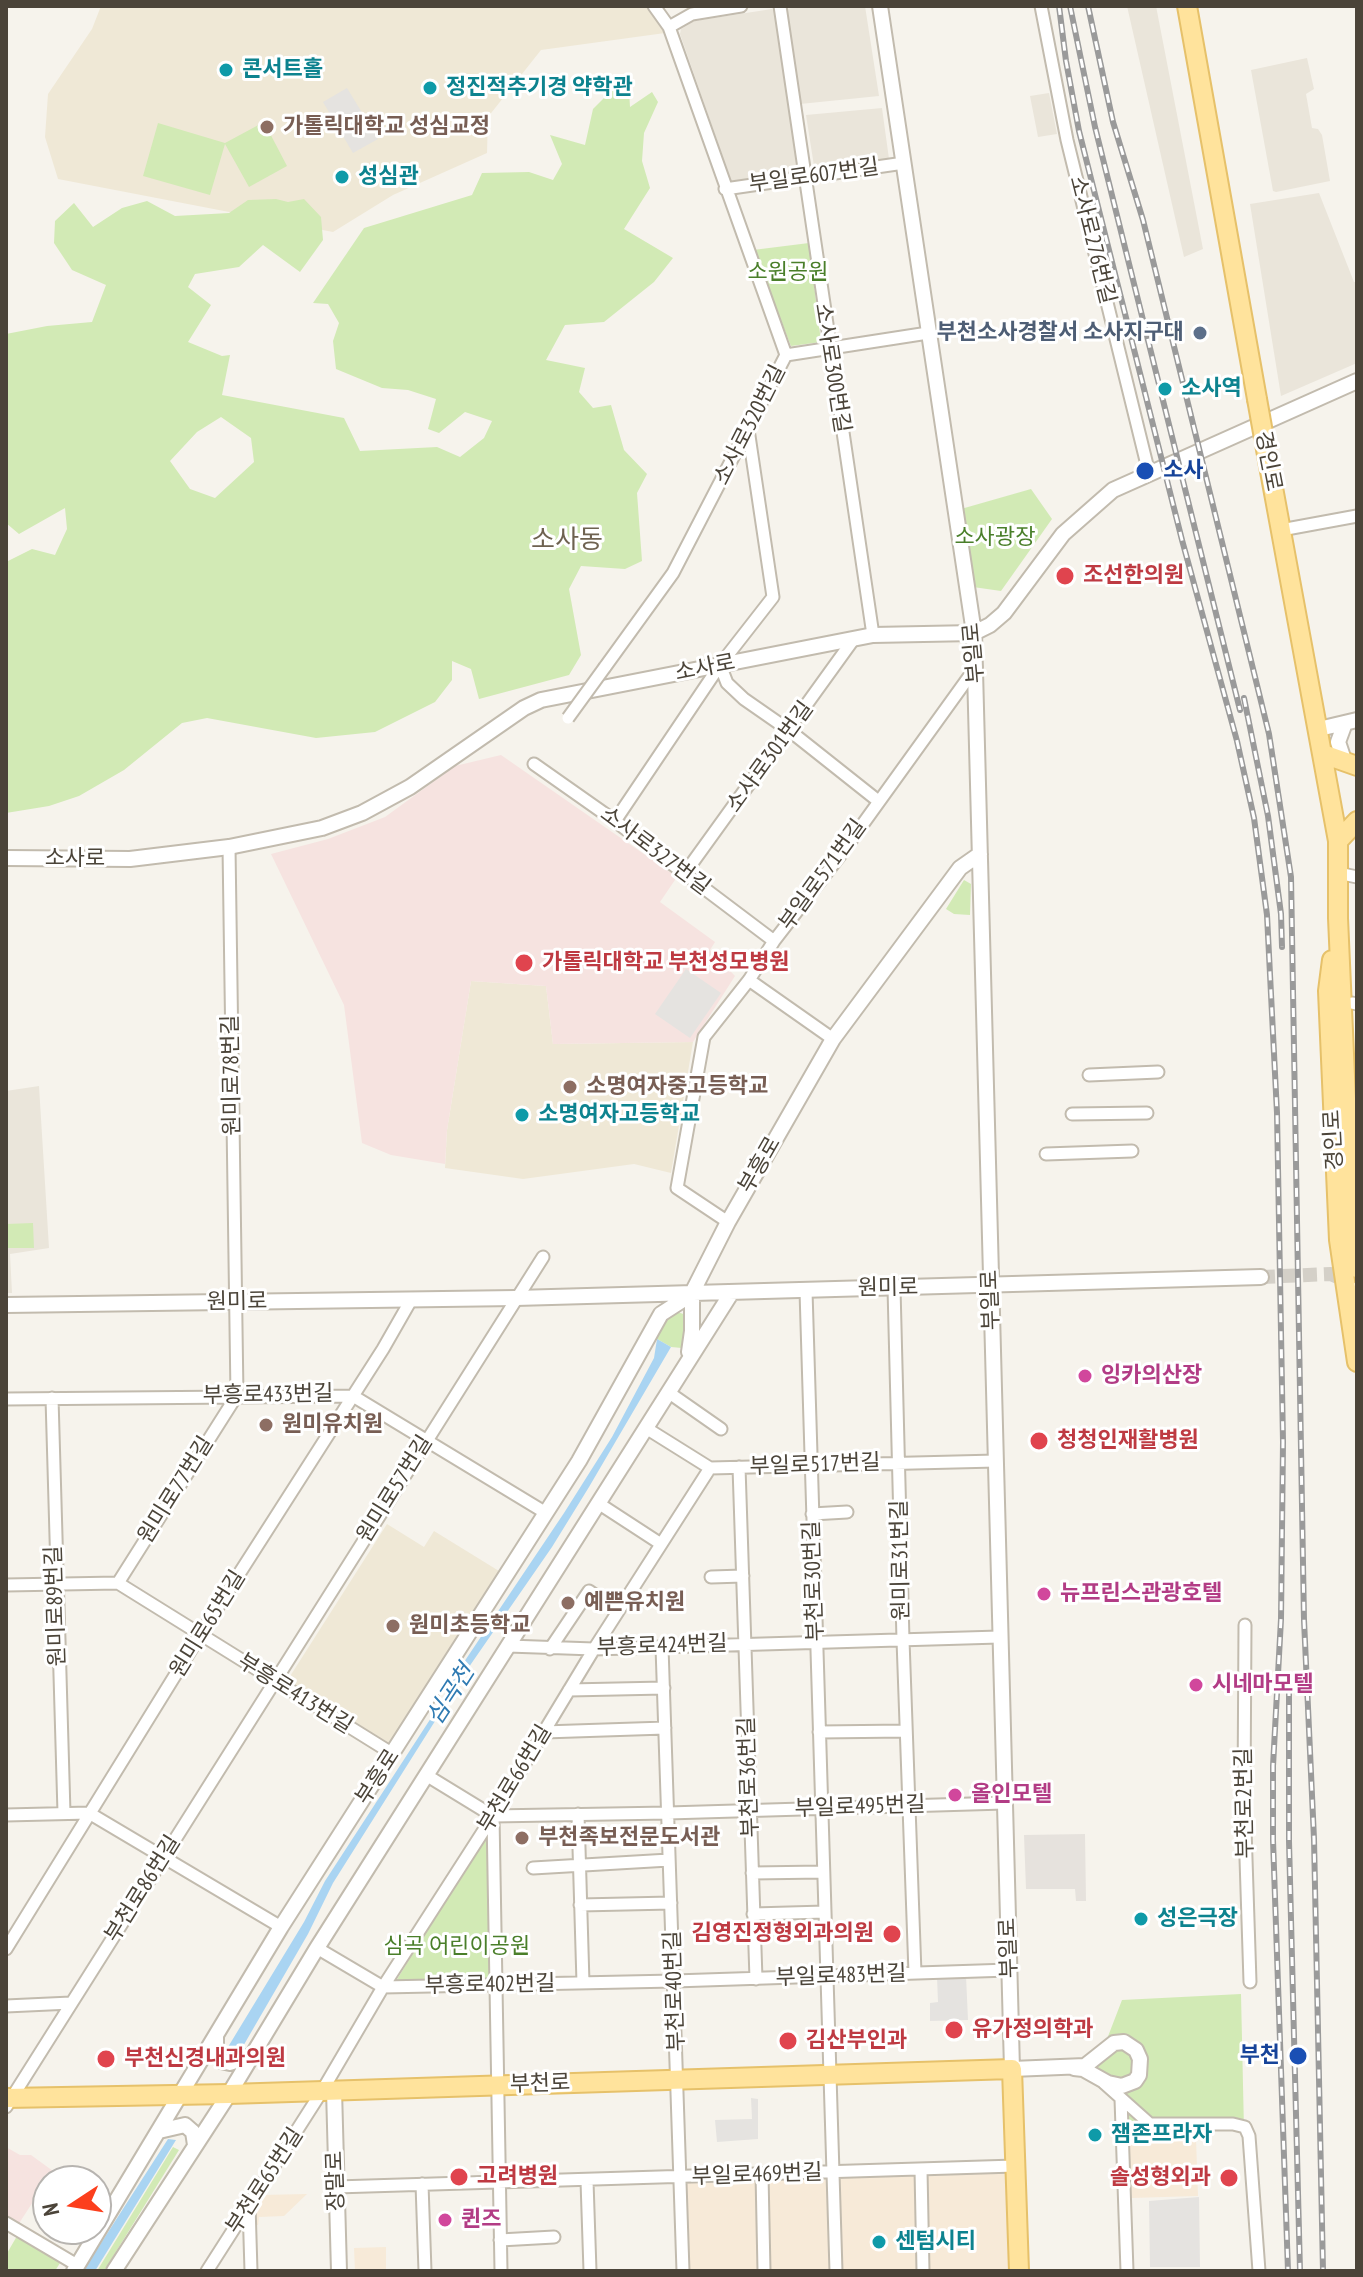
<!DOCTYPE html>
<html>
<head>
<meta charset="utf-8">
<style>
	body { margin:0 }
	#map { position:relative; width:1363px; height:2277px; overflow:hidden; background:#f6f3ec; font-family:"PT Sans Narrow",sans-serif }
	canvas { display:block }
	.frame { position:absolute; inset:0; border:8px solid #4b4439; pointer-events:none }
	.north { position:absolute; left:32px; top:2165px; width:80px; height:80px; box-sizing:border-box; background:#fff; border:2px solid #b7b4b0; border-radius:50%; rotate:258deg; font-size:22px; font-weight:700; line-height:32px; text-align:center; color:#4b4439 }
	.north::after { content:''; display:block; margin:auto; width:28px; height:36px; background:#fc3f1d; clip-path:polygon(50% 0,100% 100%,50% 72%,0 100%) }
</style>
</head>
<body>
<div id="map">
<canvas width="1363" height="2277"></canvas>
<div class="frame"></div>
<div class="north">N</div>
</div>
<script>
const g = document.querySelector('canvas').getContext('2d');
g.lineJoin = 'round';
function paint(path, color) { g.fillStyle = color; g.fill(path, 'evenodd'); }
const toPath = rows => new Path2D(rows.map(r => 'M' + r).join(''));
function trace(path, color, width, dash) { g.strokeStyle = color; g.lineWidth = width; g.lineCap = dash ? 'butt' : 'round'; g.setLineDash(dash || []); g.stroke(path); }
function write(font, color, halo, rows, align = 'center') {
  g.font = font + ' "PT Sans Narrow","Noto Sans KR",sans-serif'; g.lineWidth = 6; g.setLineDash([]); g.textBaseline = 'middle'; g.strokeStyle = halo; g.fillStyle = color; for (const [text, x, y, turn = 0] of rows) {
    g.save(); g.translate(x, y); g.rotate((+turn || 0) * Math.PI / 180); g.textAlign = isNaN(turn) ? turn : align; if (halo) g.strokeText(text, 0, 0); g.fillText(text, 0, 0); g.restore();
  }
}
paint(toPath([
	[802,6,865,6,879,96,800,104,786,9],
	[1127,6,1156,6,1203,249,1184,257],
	[772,9,777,13,799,169,796,173,731,181,680,34,681,29,694,21],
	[1307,58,1314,89,1306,94,1312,128,1318,129,1322,135,1330,181,1276,192,1273,191,1251,70],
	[1049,93,1057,134,1038,137,1030,96],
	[882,108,889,159,819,169,814,166,806,115],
	[1319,193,1354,282,1357,282,1357,363,1281,396,1250,204],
	[39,1086,49,1248,10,1254,12,1293,6,1293,6,1091]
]), '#eae5da');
paint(toPath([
	[1196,2139,1198,2196,1131,2198,1129,2141],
	[1015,2166,1019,2271,684,2271,682,2179],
	[307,2194,284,2216,259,2217,258,2225,253,2225,253,2208,261,2195],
	[386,2247,386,2271,355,2271,354,2248]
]), '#f7ead8');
paint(toPath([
	[1085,1834,1086,1901,1076,1901,1075,1889,1026,1889,1024,1835]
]), '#e6e2dd');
paint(toPath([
	[101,6,648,6,665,33,541,50,488,117,487,153,393,195,333,232,58,179,45,137,48,94,92,29],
	[471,981,546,986,553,1044,693,1042,671,1173,634,1164,523,1179,445,1168,447,1130],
	[387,1524,424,1547,434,1531,499,1571,389,1743,287,1681]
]), '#efe8d6');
paint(toPath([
	[501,755,677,877,660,902,715,942,710,950,735,976,693,1042,553,1044,546,986,471,981,447,1130,445,1164,391,1155,362,1143,344,1005,271,854,328,839,385,817,455,766],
	[6,2147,20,2155,31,2155,53,2171,16,2228,6,2223]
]), '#f6e3e0');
paint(toPath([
	[628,74,630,107,652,92,658,102,644,133,642,161,650,188,624,229,673,258,654,282,604,322,565,325,546,360,585,368,579,392,593,408,611,405,624,450,647,474,637,493,642,561,625,569,581,566,569,589,581,655,569,675,479,699,471,669,452,661,452,680,435,702,375,732,316,738,207,718,182,723,124,770,79,796,49,806,6,813,6,562,32,549,55,555,67,529,65,508,19,534,6,523,6,334,47,326,92,322,106,285,72,270,54,243,55,221,74,203,93,227,122,208,147,201,175,216,229,213,248,200,276,199,288,202,304,199,321,217,323,240,300,272,263,245,239,267,195,274,188,287,211,305,188,342,222,356,230,355,222,395,344,418,360,451,437,447,460,457,484,438,492,421,465,412,439,433,428,429,436,399,408,390,382,388,336,369,333,341,339,323,328,304,313,303,364,228,472,195,482,173,529,172,553,180,562,164,550,135,585,145,593,109],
	[221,417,251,438,254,462,215,498,190,489,170,461,197,432],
	[264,122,287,166,249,187,225,144,210,195,143,176,158,123,225,143],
	[809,243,821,342,791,346,753,250],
	[1031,489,1052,519,1001,591,966,586,954,511],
	[964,880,971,884,970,915,954,914,946,909],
	[33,1223,34,1248,6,1248,6,1224],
	[675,1311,686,1315,689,1330,682,1348,671,1347,657,1339,656,1335,666,1317],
	[488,1831,493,1980,396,1981],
	[1241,1994,1244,2130,1128,2129,1097,2065,1122,2000],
	[173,2147,179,2150,104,2271,97,2271],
	[17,2236,60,2263,55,2271,6,2271,6,2255]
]), '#d2eab5');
paint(toPath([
	[347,88,378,139,353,153,323,102],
	[686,969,721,993,690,1038,655,1014],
	[966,1976,968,2020,930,2021,930,2003,938,2002,937,1977],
	[751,2098,758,2099,758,2139,717,2142,715,2120,752,2119],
	[1199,2197,1200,2267,1150,2267,1149,2201]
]), '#e5e3e0');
paint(toPath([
	[657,1339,671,1347,589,1487,552,1547,471,1664,333,1883,308,1934,242,2048,228,2047,304,1922,325,1881,431,1718,462,1665,564,1513,612,1437,654,1358],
	[168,2139,176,2140,95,2271,83,2271]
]), '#a9d4f2');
trace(toPath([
	[1261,1277,1331,1274,1351,1283]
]), '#d4d0c8', 14, [14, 7]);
const minor = toPath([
	[780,6,873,635],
	[1041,6,1067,140,1149,473],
	[669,27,692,14,741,6],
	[725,189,904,163],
	[786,355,928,333],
	[1281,530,1357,516],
	[720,665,727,683,744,699,790,731,877,800],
	[605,667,673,573,786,355,669,27,654,6],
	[534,764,615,821,774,941],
	[615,821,720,665,773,597,748,429],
	[685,873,853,640],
	[1338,873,1357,877],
	[749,980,833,1039],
	[1352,1003,1357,1004],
	[1089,1075,1158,1072],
	[1072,1114,1147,1113],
	[1046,1154,1132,1151],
	[728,1222,677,1188,704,1037,749,980,774,941,842,853,976,667],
	[894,1288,903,1640,915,1973],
	[806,1291,836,2271],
	[668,1392,721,1429],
	[52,1398,64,1813],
	[6,1399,353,1396,546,1513],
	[646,1428,710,1468,996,1461],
	[739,1467,756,1979],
	[598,1503,661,1544],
	[812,1514,847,1512],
	[711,1577,743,1576],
	[118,1583,237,1395,229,847],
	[118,1583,393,1754],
	[6,1585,118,1583],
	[1245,1625,1244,1797,1250,1982],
	[508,1646,594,1649,999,1637],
	[662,1647,683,2271],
	[550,1649,589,1591,618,1611],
	[569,1690,664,1688],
	[544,1732,665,1728],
	[819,1732,906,1731],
	[426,1775,493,1816,668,1813,1004,1803],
	[578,1814,583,1983],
	[6,1815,89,1813,281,1927],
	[493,1816,501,2271],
	[533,1868,669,1860],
	[752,1873,823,1872],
	[580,1905,671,1903],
	[753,1914,825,1912],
	[317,1948,383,1987,674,1981,1009,1970],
	[6,1949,200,1635,383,1349,411,1300],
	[6,2006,71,2003],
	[1104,2083,1150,2124,1233,2124,1245,2127,1249,2136,1259,2271],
	[1121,2099,1127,2271],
	[6,2107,543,1257],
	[921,2170,923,2271],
	[762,2174,764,2271],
	[587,2181,590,2271],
	[422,2184,425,2271],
	[336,2187,1015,2166],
	[249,2205,251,2271],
	[6,2223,77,2265],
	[500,2240,554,2237],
	[207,2271,322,2091,383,1987,493,1816,594,1649,710,1468]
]);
const tertiary = toPath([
	[880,6,974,633,1012,2069,1085,2066,1114,2043,1124,2042,1136,2050,1140,2059,1139,2075,1135,2081,1122,2086,1108,2083,1083,2069,1074,2068],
	[1345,723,1338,742,1345,763],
	[1319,729,1357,720],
	[6,858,130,859,229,847,322,828,362,813,410,787,524,708,541,700,873,635,974,633,990,625,1004,613,1063,534,1113,490,1357,381],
	[1356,1290,1357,1297],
	[6,1305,516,1298,1261,1277],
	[689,1352,692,1331,692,1293,728,1222,833,1039,960,868,980,854],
	[216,2035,216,2053,221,2061,230,2063,253,2055],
	[334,2090,339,2271],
	[159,2131,185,2125,193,2132,195,2145],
	[74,2271,281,1927,579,1461,661,1314,692,1294],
	[114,2271,229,2094,317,1948,732,1292]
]);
const primary = toPath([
	[1187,6,1257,399],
	[1267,455,1338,841,1338,918,1351,1212,1357,1268],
	[1323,754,1357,766],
	[1338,841,1357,821],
	[1332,960,1328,991,1339,1240,1357,1362],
	[6,2098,229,2094,1012,2069,1019,2271]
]);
trace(minor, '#c2bbae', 15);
trace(tertiary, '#c2bbae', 18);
trace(primary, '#e6c16a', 22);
trace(minor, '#fff', 11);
trace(tertiary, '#fff', 14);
trace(primary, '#ffe39c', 18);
const rail = toPath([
	[1059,6,1066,61,1079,131,1182,540,1237,741,1254,818,1267,915,1277,1113,1283,1442,1281,1619,1273,1766,1273,1840,1288,2271],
	[1070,6,1095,127,1240,710],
	[1088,6,1113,122,1143,220,1269,734,1291,877,1304,1620,1314,1839,1323,2271],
	[1244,698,1268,816,1281,914,1282,947],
	[1289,1687,1289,1841,1300,2271]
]);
trace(rail, '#9a9a9a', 6);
trace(rail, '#fff', 3, [9]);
const minorBridge = toPath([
	[568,718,605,667]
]);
const primaryBridge = toPath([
	[1257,399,1267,455]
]);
trace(minorBridge, '#c2bbae', 15, []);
trace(primaryBridge, '#e6c16a', 22, []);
trace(minorBridge, '#fff', 11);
trace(primaryBridge, '#ffe39c', 18);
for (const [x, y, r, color] of [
	[226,70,8,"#0f9aa8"],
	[430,88,8,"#0f9aa8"],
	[267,127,8,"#8d6e63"],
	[342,177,8,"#0f9aa8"],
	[1200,333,8,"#5c6f8a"],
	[1165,389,8,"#0f9aa8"],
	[1145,471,10,"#1a4fb4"],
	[1065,576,10,"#e0444e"],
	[524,963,10,"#e0444e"],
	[570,1087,8,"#8d6e63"],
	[522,1115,8,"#0f9aa8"],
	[1085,1376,8,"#d1479c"],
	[266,1425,8,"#8d6e63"],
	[1039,1441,10,"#e0444e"],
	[1044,1594,8,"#d1479c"],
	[568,1603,8,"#8d6e63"],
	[393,1626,8,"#8d6e63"],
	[1196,1685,8,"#d1479c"],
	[955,1795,8,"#d1479c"],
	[522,1838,8,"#8d6e63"],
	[1141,1919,8,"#0f9aa8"],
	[892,1934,10,"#e0444e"],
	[954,2030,10,"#e0444e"],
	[788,2041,10,"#e0444e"],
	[1298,2056,10,"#1a4fb4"],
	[106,2059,10,"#e0444e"],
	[1095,2135,8,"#0f9aa8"],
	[459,2177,10,"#e0444e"],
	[1229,2178,10,"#e0444e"],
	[445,2220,8,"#d1479c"],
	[879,2242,8,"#0f9aa8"]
]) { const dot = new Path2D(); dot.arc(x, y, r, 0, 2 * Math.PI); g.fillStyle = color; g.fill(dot); trace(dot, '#fff', 3); }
write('bold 22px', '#0d838f', '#fff', [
	["콘서트홀",242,70],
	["정진적추기경 약학관",446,88],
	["성심관",358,177],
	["소사역",1181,389],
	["소명여자고등학교",538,1115],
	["성은극장",1157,1919],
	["잼존프라자",1111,2135],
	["센텀시티",895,2242]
], 'left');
write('bold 22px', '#785e54', '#fff', [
	["가톨릭대학교 성심교정",283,127],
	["소명여자중고등학교",586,1087],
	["원미유치원",282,1425],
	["예쁜유치원",584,1603],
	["원미초등학교",409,1626],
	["부천족보전문도서관",538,1838]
], 'left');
write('22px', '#4b4439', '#fff', [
	["부일로607번길",814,176,-8],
	["소사로276번길",1092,240,76],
	["소사로300번길",832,368,81],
	["소사로320번길",750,425,-63],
	["경인로",1268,461,79],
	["부일로",974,653,-95],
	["소사로",705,668,-11],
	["소사로301번길",770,757,-54],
	["소사로327번길",655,851,37],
	["소사로",75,859],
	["부일로571번길",823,875,-54],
	["원미로78번길",232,1075,-91],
	["경인로",1334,1140,-93],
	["부흥로",760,1165,-60],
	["원미로",888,1288,-1],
	["부일로",991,1300,-92],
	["원미로",237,1302,-1],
	["부흥로433번길",268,1395,-1],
	["부일로517번길",815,1465,-2],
	["원미로57번길",395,1489,-58],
	["원미로77번길",176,1490,-58],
	["원미로31번길",901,1560,-91],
	["부천로30번길",814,1581,-92],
	["원미로89번길",56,1606,-92],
	["원미로65번길",208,1624,-58],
	["부흥로424번길",662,1646,-2],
	["부흥로413번길",295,1694,32],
	["부흥로",378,1777,-57],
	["부천로36번길",749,1777,-92],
	["부천로66번길",515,1779,-59],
	["부천로2번길",1245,1803,-91],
	["부일로495번길",860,1807,-2],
	["부천로86번길",143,1889,-58],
	["부일로",1009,1948,-92],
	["부일로483번길",841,1976,-2],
	["부흥로402번길",490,1985,-1],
	["부천로40번길",675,1991,-92],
	["부천로",540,2084,-2],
	["부일로469번길",757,2175,-2],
	["부천로65번길",265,2181,-57],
	["장말로",336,2181,-92]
]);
write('22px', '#4a7f2a', '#fff', [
	["소원공원",788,273],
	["소사광장",995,538],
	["심곡 어린이공원",457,1947]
]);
write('bold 22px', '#4e5e75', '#fff', [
	["부천소사경찰서 소사지구대",1184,333]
], 'right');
write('bold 22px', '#164399', '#fff', [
	["소사",1163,471],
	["부천",1280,2056,"right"]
], 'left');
write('bold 22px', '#be3a42', '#fff', [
	["조선한의원",1083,576],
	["가톨릭대학교 부천성모병원",542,963],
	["청청인재활병원",1057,1441],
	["김영진정형외과의원",874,1934,"right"],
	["유가정의학과",972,2030],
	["김산부인과",806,2041],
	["부천신경내과의원",124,2059],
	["고려병원",477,2177],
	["솔성형외과",1211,2178,"right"]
], 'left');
write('bold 22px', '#b23c85', '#fff', [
	["잉카의산장",1101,1376],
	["뉴프린스관광호텔",1060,1594],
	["시네마모텔",1212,1685],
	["올인모텔",971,1795],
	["퀸즈",461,2220]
], 'left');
write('italic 24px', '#2e7ab2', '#fff', [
	["심곡천",451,1695,-57]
]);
write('26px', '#6e6250', '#fff', [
	["소사동",567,541]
]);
</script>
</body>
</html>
